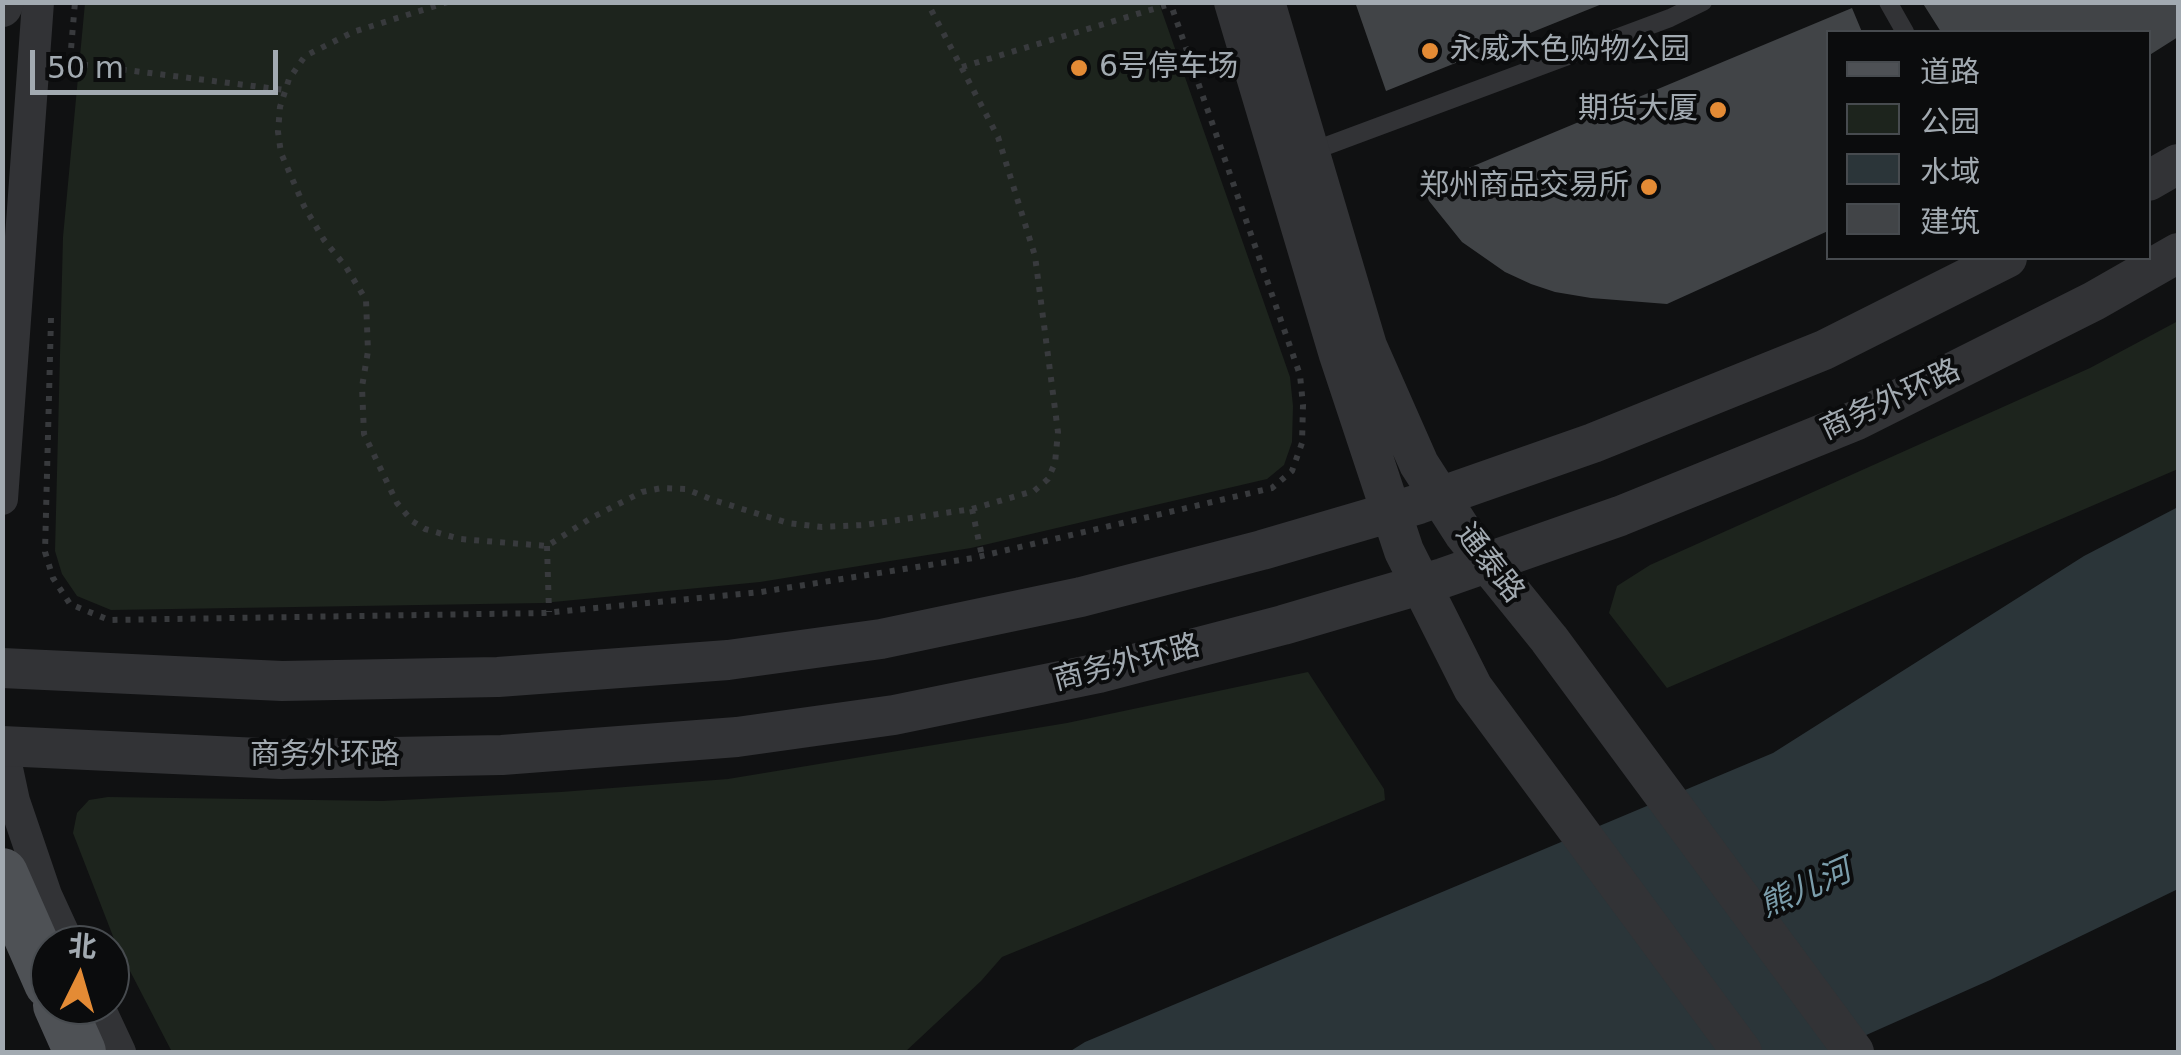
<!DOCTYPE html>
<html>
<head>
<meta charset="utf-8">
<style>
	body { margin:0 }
	#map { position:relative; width:2181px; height:1055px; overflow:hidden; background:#101112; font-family:"DejaVu Sans","Noto Sans SC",sans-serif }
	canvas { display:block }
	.frame { position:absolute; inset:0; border:5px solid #a2aab1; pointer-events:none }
	.legend { position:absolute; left:1826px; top:30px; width:325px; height:230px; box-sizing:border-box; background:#0b0c0d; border:2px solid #474b4f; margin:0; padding:12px 18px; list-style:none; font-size:30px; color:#a2aab1 }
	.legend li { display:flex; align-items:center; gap:20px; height:50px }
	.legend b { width:50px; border:2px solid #474b4f }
	.north { position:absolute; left:30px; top:925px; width:100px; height:100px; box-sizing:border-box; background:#0b0c0d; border:2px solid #474b4f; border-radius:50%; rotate:5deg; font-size:28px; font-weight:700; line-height:40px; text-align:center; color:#a2aab1 }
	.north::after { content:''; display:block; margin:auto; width:35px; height:45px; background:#e48b35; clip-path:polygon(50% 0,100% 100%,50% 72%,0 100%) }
	.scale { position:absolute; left:30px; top:50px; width:248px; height:45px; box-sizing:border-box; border:5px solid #a2aab1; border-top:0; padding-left:12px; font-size:30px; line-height:35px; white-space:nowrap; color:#a2aab1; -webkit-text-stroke:8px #0b0c0d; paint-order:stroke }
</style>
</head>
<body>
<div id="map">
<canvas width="2181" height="1055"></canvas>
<div class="frame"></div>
<ul class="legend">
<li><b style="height:12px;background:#4e5155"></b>道路</li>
<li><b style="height:28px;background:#1d241d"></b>公园</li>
<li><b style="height:28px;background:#2b3539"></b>水域</li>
<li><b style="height:28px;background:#414447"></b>建筑</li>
</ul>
<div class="north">北</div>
<div class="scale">50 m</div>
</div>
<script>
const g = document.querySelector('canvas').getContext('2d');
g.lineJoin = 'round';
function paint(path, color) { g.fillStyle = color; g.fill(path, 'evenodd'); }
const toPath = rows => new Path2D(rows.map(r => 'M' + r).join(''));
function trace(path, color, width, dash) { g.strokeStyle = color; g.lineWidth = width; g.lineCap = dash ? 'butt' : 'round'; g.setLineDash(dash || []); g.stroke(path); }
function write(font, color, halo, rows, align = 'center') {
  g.font = font + ' "DejaVu Sans","Noto Sans SC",sans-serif'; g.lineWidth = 8; g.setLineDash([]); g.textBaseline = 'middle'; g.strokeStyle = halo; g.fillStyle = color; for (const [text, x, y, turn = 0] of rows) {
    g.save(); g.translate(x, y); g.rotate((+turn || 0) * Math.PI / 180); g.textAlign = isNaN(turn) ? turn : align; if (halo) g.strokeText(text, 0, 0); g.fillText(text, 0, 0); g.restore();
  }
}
paint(toPath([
	[85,3,1159,3,1290,377,1293,406,1292,442,1284,465,1267,479,971,548,760,582,543,603,111,610,77,596,62,574,55,551,63,237],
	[2178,321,2178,469,1667,688,1609,613,1617,586,1650,565,2090,368],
	[1308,672,1384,789,1385,800,1002,957,981,981,905,1052,172,1052,116,944,73,833,77,813,89,800,108,797,382,801,561,792,728,779,1067,723]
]), '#1d241d');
paint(toPath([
	[2178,507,2178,889,1990,980,1828,1052,1069,1052,1085,1042,1773,753,2084,556]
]), '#2b3539');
paint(toPath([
	[1355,2,1607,2,1386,91],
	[1922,2,2178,2,2178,37,2148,56,2148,32,1941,32],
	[1852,8,1862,32,1828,32,1828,231,1667,304,1591,298,1555,292,1531,284,1505,272,1462,242,1429,201,1423,187]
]), '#414447');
trace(toPath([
	[448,2,353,32,305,56,289,79,280,107,278,132,281,153,304,206,324,240,346,267,366,300,368,351,362,387,364,434,397,503,412,521,425,529,460,539,547,546,591,518,642,492,662,488,686,489,713,500,788,523,822,527,864,525,972,509,1034,491,1048,479,1055,463,1058,432,1035,256,998,137,927,2],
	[70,61,75,2],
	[70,63,285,90],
	[962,67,1170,4],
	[51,318,45,552,53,578,70,604,109,620,544,613,761,592,973,558,1272,488,1292,471,1302,443,1303,405,1300,375,1170,2],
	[972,509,982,556],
	[547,546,549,612]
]), '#383a3d', 6, [5, 8]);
trace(toPath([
	[1888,2,1905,32],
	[1310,152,1670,18,1703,2]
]), '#323336', 18);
trace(toPath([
	[2,499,38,2],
	[2,745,14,801,46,895,69,945],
	[98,1005,120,1052]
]), '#323336', 32);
trace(toPath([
	[1234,2,1339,355,1404,551,1473,688,1742,1052],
	[1265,2,1367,346,1419,464,1464,534,1549,639,1854,1052],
	[2,7,4,2],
	[2148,181,2178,164],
	[2,668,282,681,498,677,728,660,881,639,1081,597,1262,550,1419,504,1593,443,1824,350,2007,258],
	[2,746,281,759,502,755,737,737,894,715,1099,673,1283,625,1443,578,1620,516,1857,420,2094,301,2178,253]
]), '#323336', 40);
trace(toPath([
	[2,874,50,983],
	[59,1005,80,1052]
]), '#4e5155', 52);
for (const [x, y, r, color] of [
	[1430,51,10,"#e48b35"],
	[1079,68,10,"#e48b35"],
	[1718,110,10,"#e48b35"],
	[1649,187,10,"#e48b35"]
]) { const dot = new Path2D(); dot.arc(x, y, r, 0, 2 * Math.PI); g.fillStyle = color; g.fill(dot); trace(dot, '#0b0c0d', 4); }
write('30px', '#a2aab1', '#0b0c0d', [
	["永威木色购物公园",1450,51],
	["6号停车场",1099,68],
	["期货大厦",1698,110,"right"],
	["郑州商品交易所",1629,187,"right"]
], 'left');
write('30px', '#a2aab1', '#0b0c0d', [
	["商务外环路",1891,401,-25],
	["通泰路",1489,564,52],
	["商务外环路",1127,664,-14],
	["商务外环路",325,756]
]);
write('italic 32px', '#7b9dab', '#0b0c0d', [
	["熊儿河",1806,890,-24]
]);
</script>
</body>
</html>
